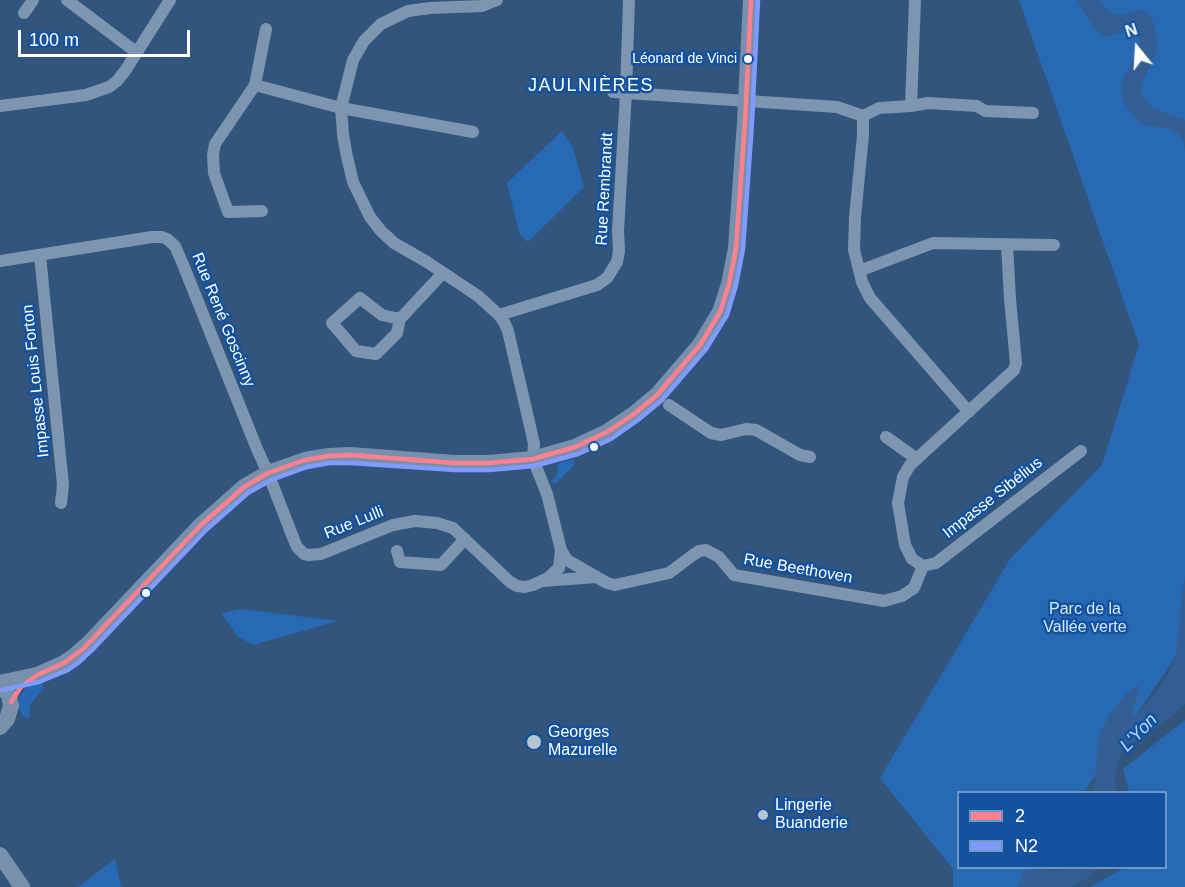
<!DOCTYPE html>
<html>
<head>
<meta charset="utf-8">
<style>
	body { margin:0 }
	#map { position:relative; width:1185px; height:887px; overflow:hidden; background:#32557e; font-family:Arial,sans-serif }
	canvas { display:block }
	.legend { position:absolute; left:957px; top:791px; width:210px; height:78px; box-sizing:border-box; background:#13529e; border:2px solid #7197c5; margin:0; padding:8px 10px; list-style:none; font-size:18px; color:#fff }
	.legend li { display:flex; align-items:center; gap:12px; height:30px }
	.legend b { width:30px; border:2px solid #7197c5 }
	.north { position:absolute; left:1107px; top:18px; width:60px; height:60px; -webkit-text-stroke:4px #13529e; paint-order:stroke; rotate:342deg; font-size:16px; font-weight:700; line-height:24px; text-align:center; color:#fff }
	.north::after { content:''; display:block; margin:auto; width:21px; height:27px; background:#fff; clip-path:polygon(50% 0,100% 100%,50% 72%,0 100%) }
	.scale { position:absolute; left:18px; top:30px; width:172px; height:27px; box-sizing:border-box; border:3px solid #fff; border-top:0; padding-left:8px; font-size:18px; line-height:21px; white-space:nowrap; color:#fff; -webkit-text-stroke:4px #13529e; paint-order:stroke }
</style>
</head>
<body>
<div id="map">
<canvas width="1185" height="887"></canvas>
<ul class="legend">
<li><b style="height:8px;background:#ff808e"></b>2</li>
<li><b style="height:8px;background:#809bff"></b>N2</li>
</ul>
<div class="north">N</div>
<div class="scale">100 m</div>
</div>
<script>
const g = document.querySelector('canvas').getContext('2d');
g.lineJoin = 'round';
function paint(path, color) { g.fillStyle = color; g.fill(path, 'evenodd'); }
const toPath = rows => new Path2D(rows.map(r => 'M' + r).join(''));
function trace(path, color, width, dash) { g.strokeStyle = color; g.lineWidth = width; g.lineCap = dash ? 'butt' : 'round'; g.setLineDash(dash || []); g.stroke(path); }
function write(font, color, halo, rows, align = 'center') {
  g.font = font + ' Arial,sans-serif'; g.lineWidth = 5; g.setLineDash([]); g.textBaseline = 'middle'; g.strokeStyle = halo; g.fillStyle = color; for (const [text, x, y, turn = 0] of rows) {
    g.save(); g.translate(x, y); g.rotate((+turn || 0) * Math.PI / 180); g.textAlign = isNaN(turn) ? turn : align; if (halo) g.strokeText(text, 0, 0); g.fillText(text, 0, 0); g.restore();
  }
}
paint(toPath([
	[1019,0,1185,0,1185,643,1084,792,958,792,958,868,1051,868,1045,887,953,887,953,869,880,778,1010,559,1102,465,1139,345],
	[562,131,572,145,584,187,528,242,520,235,507,183],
	[573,459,575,464,556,483,552,483,551,481,555,478,558,471,557,464],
	[241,609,338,621,253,645,237,636,221,613],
	[41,680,44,688,31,703,29,719,22,715,19,707,19,697,25,689,35,681],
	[1185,720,1185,887,1090,887,1124,868,1166,868,1166,792,1129,792,1123,769],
	[115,859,121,887,78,887]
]), '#2869b4');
paint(toPath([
	[1077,0,1099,0,1109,11,1115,15,1124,15,1140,10,1146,12,1151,16,1156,31,1157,52,1144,79,1141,94,1144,100,1153,108,1185,120,1185,150,1183,139,1178,134,1169,129,1144,125,1134,117,1123,101,1121,90,1121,86,1124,77,1140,47,1138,34,1130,29,1112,36,1103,36,1093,27],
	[1185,578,1185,704,1167,720,1124,750,1117,765,1115,778,1116,792,1094,792,1098,740,1102,729,1111,712,1128,692,1138,685,1139,689,1132,713,1133,716,1137,715,1156,693,1170,671,1176,654,1178,638,1182,596],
	[1038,868,1048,868,1053,871,1063,868,1101,868,1091,874,1088,878,1071,887,1017,887,1022,878,1020,875,1027,871]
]), '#325e94');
trace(toPath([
	[67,0,136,52],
	[497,0,482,6,430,8,408,11,381,24,364,41,353,60,341,108,343,134,346,152,353,182,370,217,381,231,394,243,427,262,478,296,499,315,504,322,508,331,530,426,534,444,533,459,547,494,561,550,567,560,607,583,615,585,669,573,693,555,699,551,706,550,719,557,734,575,884,601,902,596,914,588,923,566],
	[24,13,33,0],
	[255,85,266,29],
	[613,92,837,107,863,116],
	[0,106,86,95,109,87,117,81,125,71,170,0],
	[911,106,915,0],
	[863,116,863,135,855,217,854,250,862,282,870,298,969,412],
	[863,116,879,108,911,106,928,103,977,106,985,111,1033,113],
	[262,211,228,212,214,173,213,155,215,144,255,85,341,108,473,132],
	[40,255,63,485,61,503],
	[0,261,152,237,162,237,167,239,175,246,184,267,257,449,268,473,294,540,297,547,304,554,309,555,321,554,393,525,415,521,437,523,453,528,510,582,517,586,525,587,533,585,548,578,559,568,561,550],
	[859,271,933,243,1054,245],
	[499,315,597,285,607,278,617,262,619,251,618,231,626,92,629,0],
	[400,319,382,315,360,298,332,323,356,351,376,354,397,333,400,319,443,273],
	[669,405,711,433,721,435,746,429,756,430,800,455,810,457],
	[886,437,917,459],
	[397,551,400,562,441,565,465,539],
	[923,566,912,559,905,545,898,503,903,477,910,465,1014,370,1016,363,1010,299,1007,244],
	[923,566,936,563,1081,451],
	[543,581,597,577]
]), '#7d95af', 12);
trace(toPath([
	[0,683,37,675,64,663,73,657,89,643,201,525,244,487,268,473,305,460,329,456,350,455,455,463,488,463,533,459,575,447,607,432,634,414,657,395,700,345,720,312,729,284,736,248,745,122,751,0],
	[0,684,9,695,11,706,7,719,0,727],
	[0,855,22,887]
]), '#7890ac', 16);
trace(toPath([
	[11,702,21,687,37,675,64,663,83,649,201,525,244,487,268,473,305,460,329,456,350,455,455,463,488,463,533,459,575,447,607,432,634,414,657,395,700,345,720,312,729,284,736,248,745,122,751,0]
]), '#ff808e', 4.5);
trace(toPath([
	[2,690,39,682,68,670,78,663,94,648,206,530,248,493,271,480,307,467,330,463,350,463,455,470,489,470,534,466,578,454,611,439,638,420,662,400,706,349,727,315,736,285,743,249,752,123,758,0]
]), '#809bff', 4.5);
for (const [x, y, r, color] of [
	[748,59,5,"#fff"],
	[594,447,5,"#fff"],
	[146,593,5,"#fff"],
	[534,742,8,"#b7c4d2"],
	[763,815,6,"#b7c4d2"]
]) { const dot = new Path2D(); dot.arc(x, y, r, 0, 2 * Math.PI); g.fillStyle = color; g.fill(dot); trace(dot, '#13529e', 2); }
write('14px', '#fff', '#13529e', [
	["Léonard de Vinci",737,59]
], 'right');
write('16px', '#fff', '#13529e', [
	["Rue Rembrandt",605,189,-87],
	["Rue René Goscinny",223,320,68],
	["Impasse Louis Forton",36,381,-96],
	["Impasse Sibélius",993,498,-38],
	["Rue Lulli",354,523,-22],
	["Rue Beethoven",798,569,10]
]);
write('16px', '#d3e7fd', '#13529e', [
	["Parc de la",1085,610],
	["Vallée verte",1085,628]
]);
write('16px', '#fff', '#13529e', [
	["Georges",548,733],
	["Mazurelle",548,751],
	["Lingerie",775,806],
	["Buanderie",775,824]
], 'left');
g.letterSpacing = '1.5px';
write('18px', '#fff', '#13529e', [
	["JAULNIÈRES",591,86]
]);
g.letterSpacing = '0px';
write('italic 18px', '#b7d7fa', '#13529e', [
	["L'Yon",1139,733,-46]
]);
</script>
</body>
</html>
